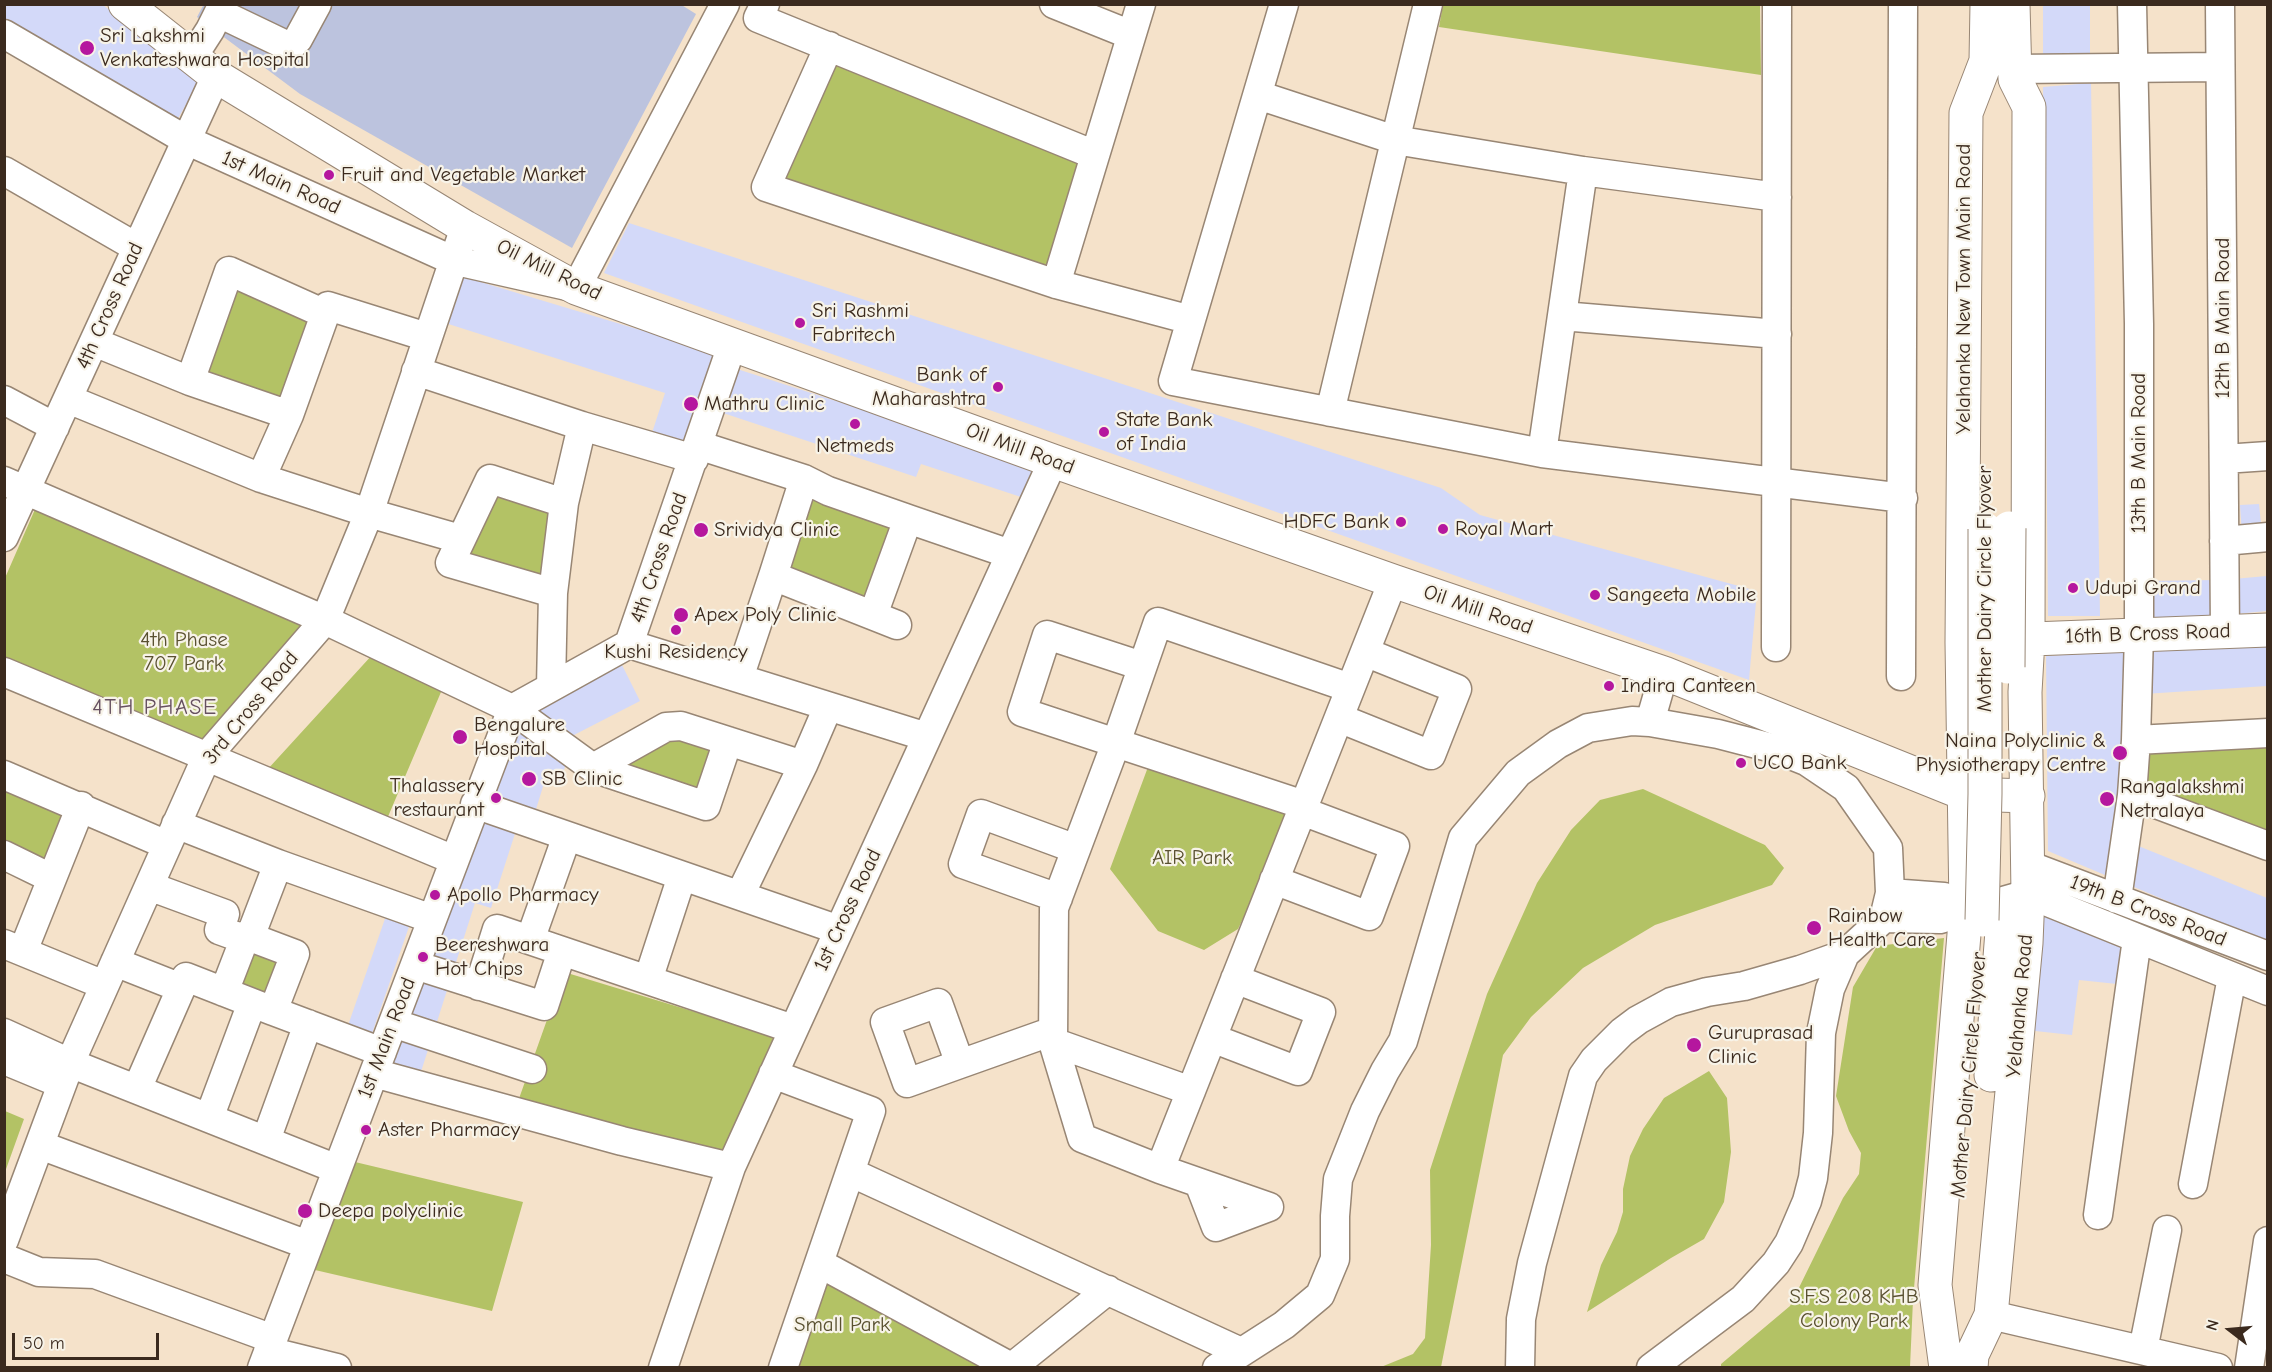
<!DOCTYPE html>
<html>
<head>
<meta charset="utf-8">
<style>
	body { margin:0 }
	#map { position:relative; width:2272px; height:1372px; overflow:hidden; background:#f5e2ca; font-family:"Comic Neue",sans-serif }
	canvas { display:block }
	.frame { position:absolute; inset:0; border:6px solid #3b2a1e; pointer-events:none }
	.north { position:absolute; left:2200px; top:1300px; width:60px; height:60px; -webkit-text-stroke:4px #f7f3e8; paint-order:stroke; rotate:286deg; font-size:16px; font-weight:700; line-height:24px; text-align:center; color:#3b2a1e }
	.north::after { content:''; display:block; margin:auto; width:21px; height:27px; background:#3b2a1e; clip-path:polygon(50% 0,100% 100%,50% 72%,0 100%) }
	.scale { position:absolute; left:12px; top:1333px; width:147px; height:27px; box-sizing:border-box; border:3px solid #3b2a1e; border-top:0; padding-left:8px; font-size:18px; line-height:21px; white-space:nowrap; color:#3b2a1e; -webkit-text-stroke:4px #f7f3e8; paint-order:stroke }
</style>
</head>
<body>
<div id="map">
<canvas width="2272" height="1372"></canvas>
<div class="frame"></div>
<div class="north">N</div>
<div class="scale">50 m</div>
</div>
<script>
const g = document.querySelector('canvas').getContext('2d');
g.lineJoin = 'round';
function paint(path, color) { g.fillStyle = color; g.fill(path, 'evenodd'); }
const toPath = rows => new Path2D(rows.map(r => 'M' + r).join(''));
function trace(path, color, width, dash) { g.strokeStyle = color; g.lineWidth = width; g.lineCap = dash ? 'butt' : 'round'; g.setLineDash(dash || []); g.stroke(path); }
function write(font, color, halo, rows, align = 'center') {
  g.font = font + ' "Comic Neue",sans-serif'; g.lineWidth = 4.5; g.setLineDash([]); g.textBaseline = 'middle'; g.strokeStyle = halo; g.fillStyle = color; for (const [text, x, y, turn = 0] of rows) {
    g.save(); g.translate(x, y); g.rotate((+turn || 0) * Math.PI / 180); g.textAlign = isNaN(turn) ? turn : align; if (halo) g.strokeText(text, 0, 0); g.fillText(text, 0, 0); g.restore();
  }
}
paint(toPath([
	[5,5,103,5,200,80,172,129,5,29],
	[2043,5,2090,5,2090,59,2043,57],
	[2091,83,2100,616,2048,616,2043,87],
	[629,223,1441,488,1480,515,1757,591,1749,680,604,273],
	[454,274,717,353,685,450,650,439,665,393,439,321],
	[734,368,1043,468,1027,499,921,464,916,477,720,412],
	[2259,504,2262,533,2242,535,2240,505],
	[2267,576,2267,611,2236,614,2233,579],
	[2215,580,2216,617,2147,618,2147,581],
	[2267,646,2267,686,2144,694,2142,652],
	[2134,651,2112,878,2048,851,2046,656],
	[622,665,640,701,574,735,560,784,545,780,533,819,521,815,491,908,475,903,418,1081,385,1070,520,711],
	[2131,843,2267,898,2267,943,2122,882],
	[2038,906,2122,943,2117,984,2079,980,2072,1035,2026,1030],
	[388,910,412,918,368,1045,344,1037]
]), '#d3d9f9');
paint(toPath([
	[204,4,680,4,696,14,572,248,300,94,197,17]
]), '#bcc3de');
paint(toPath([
	[1443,5,1760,5,1761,75,1439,27],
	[829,46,1095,155,1056,284,766,187],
	[235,279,320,315,288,407,198,377],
	[492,487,556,507,543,585,459,557],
	[804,487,904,520,871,611,777,574],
	[36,507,313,621,206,746,5,658,5,578],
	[373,654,444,685,387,819,267,770],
	[667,732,721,744,702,799,607,767],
	[2267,744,2267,830,2147,785,2147,746],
	[1148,767,1293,816,1238,929,1204,950,1158,931,1110,869],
	[5,780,72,809,48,868,5,848],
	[1643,789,1765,845,1784,868,1772,885,1655,925,1583,968,1531,1017,1503,1055,1441,1367,1381,1367,1413,1354,1425,1338,1431,1245,1430,1170,1487,994,1537,883,1571,830,1600,800],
	[1944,938,1913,1300,1910,1367,1721,1367,1721,1364,1790,1306,1843,1198,1859,1174,1861,1153,1849,1131,1836,1096,1853,987,1877,946],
	[246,939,290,955,271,1006,227,989],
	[564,972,774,1036,721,1159,516,1107],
	[1709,1071,1727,1098,1731,1152,1724,1202,1704,1239,1671,1258,1587,1312,1601,1265,1617,1232,1623,1212,1623,1189,1630,1156,1643,1129,1664,1098],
	[5,1111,24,1119,5,1172],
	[355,1162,523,1202,492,1311,315,1270],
	[819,1263,1011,1368,783,1368]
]), '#b3c265');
const minor = toPath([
	[765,4,758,18,1095,155],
	[1054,4,1131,35],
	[1284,4,1173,381,1542,453,1903,498],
	[2220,4,2225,631],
	[219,13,290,47,298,39,317,4],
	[4,34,186,140,452,260,576,288,725,4],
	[829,46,766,187,1056,284,1191,320],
	[192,58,210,30,223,4],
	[2015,69,2220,67],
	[1258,95,1395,140,1583,171,1777,197],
	[4,171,136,247],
	[1056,284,1141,4],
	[1562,316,1777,334],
	[94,342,190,381,289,415,261,478],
	[416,371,582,426,694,459],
	[190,381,229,271,325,314],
	[68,399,261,478,369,513,460,539],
	[4,400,55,427],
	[1330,412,1428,4],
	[289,415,328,306,427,337],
	[698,445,804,479,828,491,908,519,873,615],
	[1542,453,1583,171],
	[2224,459,2268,456],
	[804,479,773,576,897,625],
	[4,481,325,620,512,709,593,768,706,806,728,741],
	[908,519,1010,554],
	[4,537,216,76],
	[2224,541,2268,537],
	[553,593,450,563,490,479,564,503],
	[629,644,927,737],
	[1776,647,1777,4],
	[1142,666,1047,635,1022,712,1304,805],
	[4,672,454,860],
	[1901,676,1903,4],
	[739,678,773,576],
	[551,687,553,593,564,503,582,426],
	[512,709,629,644,732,345],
	[1339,718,1431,755,1457,689,1365,652],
	[1650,722,1664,673],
	[2136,740,2268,733],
	[593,768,666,727,681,726,803,765,828,707],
	[4,775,167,845],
	[2132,795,2268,846],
	[475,804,839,930],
	[176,824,278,864,432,919],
	[4,855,51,878],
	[278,864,250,937,295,954,273,1011,382,1052],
	[2028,865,2268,956],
	[1274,880,1369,916,1395,846,1302,811],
	[149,886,225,914,219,930,244,939],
	[1890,893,1944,897,1966,910],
	[740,895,803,765],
	[1058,898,963,864,981,814,1076,849],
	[2117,899,2132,795,2136,740,2139,634,2139,324,2132,4],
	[530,940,567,836],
	[4,944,104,985],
	[23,951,81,806],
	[115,962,181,988],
	[415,965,544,1006,562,951],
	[648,980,682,876],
	[479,986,497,929,793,1029],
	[224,992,246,935,250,937],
	[393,1023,532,1069],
	[4,1033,70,1063,337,1169],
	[1212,1038,1298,1071,1321,1012,1235,979],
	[1053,1042,1191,1091],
	[4,1060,62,1084],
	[960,1064,938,1003,885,1022,907,1083,960,1064,1053,1031],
	[374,1073,622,1141,731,1167],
	[773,1074,871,1111,783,1368],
	[137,1089,186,977,273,1011],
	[209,1118,252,1003],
	[266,1140,308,1024],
	[40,1145,308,1245],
	[1160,1169,1393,581],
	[850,1172,1241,1352],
	[1199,1183,1216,1227,1269,1207,1160,1169,1082,1138,1053,1042,1054,908,1116,743,1158,622,1350,688],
	[2193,1184,2232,977],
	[2098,1215,2137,939],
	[4,1240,70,1063,207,756,325,620,369,513,465,227],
	[4,1258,39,1272,95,1274,273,1339],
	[819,1263,1011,1367],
	[1991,1315,2218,1368],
	[2143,1350,2167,1230],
	[268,1351,337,1368],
	[262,1368,512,709],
	[663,1368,731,1167,1053,461],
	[1011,1368,1108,1290],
	[1217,1368,1284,1325,1320,1295,1335,1259,1335,1216,1338,1179,1365,1111,1385,1071,1403,1041,1463,838,1518,773,1558,744,1588,728,1632,721,1650,722,1718,734,1776,749,1806,761,1846,788,1888,848,1890,893,1884,918],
	[1520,1368,1521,1319,1532,1263,1583,1076,1594,1060,1622,1032,1638,1020,1671,1002,1707,992,1744,986,1800,970,1845,954],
	[1651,1368,1743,1299,1776,1263,1789,1243,1807,1201,1813,1178,1818,1133,1821,1033,1830,989,1845,954,1884,918,1940,919,2028,894,2268,991],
	[2249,1368,2268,1241]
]);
const major = toPath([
	[125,4,216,76,465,227,576,288,1053,461,1393,581,1664,673,1965,794,2028,796],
	[2006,640,2268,630],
	[1991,1075,2003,918],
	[1946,1368,1935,1285,1966,910,1962,642,1966,113,1986,61,1987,4],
	[1971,1368,1972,1355,1991,1315,2026,943,2028,894,2025,692,2028,639,2029,107,2015,79,2013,4]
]);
trace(minor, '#988674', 31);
trace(major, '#988674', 35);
trace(minor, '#fff', 28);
trace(major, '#fff', 33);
const majorBridge = toPath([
	[2008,667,2009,528],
	[1982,920,1985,794,1985,529]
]);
trace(majorBridge, '#988674', 35, []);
trace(majorBridge, '#fff', 33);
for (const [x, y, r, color] of [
	[87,48,8,"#b5179e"],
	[329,175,6,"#b5179e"],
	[800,323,6,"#b5179e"],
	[998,387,6,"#b5179e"],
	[691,404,8,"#b5179e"],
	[855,424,6,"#b5179e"],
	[1104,432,6,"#b5179e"],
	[1401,522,6,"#b5179e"],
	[1443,529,6,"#b5179e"],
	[701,530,8,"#b5179e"],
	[2073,588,6,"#b5179e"],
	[1595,595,6,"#b5179e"],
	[681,615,8,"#b5179e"],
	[676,630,6,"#b5179e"],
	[1609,686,6,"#b5179e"],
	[460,737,8,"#b5179e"],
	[2120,753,8,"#b5179e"],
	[1741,763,6,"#b5179e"],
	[529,779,8,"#b5179e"],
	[496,798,6,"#b5179e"],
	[2107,799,8,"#b5179e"],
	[435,895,6,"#b5179e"],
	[1814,928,8,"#b5179e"],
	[423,957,6,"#b5179e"],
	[1694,1045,8,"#b5179e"],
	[366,1130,6,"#b5179e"],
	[305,1211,8,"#b5179e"]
]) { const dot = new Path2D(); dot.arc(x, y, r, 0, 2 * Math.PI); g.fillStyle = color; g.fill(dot); trace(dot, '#f7f3e8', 2); }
write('21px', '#3b2a1e', '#f7f3e8', [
	["Sri Lakshmi",100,36],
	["Venkateshwara Hospital",100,60],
	["Fruit and Vegetable Market",341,175],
	["Sri Rashmi",812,311],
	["Fabritech",812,335],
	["Bank of",986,375,"right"],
	["Maharashtra",986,399,"right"],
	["Mathru Clinic",704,404],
	["State Bank",1116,420],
	["of India",1116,444],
	["Netmeds",855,446,"center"],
	["HDFC Bank",1389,522,"right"],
	["Royal Mart",1455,529],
	["Srividya Clinic",714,530],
	["Udupi Grand",2085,588],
	["Sangeeta Mobile",1607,595],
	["Apex Poly Clinic",694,615],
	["Kushi Residency",676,652,"center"],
	["Indira Canteen",1621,686],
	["Bengalure",474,725],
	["Hospital",474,749],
	["Naina Polyclinic &",2106,741,"right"],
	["Physiotherapy Centre",2106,765,"right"],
	["UCO Bank",1753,763],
	["SB Clinic",542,779],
	["Thalassery",484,786,"right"],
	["restaurant",484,810,"right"],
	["Rangalakshmi",2120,787],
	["Netralaya",2120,811],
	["Apollo Pharmacy",447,895],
	["Rainbow",1828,916],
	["Health Care",1828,940],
	["Beereshwara",435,945],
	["Hot Chips",435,969],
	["Guruprasad",1708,1033],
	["Clinic",1708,1057],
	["Aster Pharmacy",378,1130],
	["Deepa polyclinic",318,1211]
], 'left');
write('21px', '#3b2a1e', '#f7f3e8', [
	["1st Main Road",281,183,24],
	["Oil Mill Road",549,270,26],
	["Yelahanka New Town Main Road",1964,289,-90],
	["4th Cross Road",110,306,-66],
	["12th B Main Road",2223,318,-90],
	["Oil Mill Road",1020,449,20],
	["13th B Main Road",2139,453,-90],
	["4th Cross Road",659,558,-71],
	["Mother Dairy Circle Flyover",1985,589,-90],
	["Oil Mill Road",1478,610,19],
	["16th B Cross Road",2148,634,-2],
	["3rd Cross Road",251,708,-51],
	["1st Cross Road",848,910,-65],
	["19th B Cross Road",2148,911,21],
	["Yelahanka Road",2020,1006,-85],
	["1st Main Road",387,1038,-69],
	["Mother Dairy Circle Flyover",1969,1075,-85]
]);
write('21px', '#595030', '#f7f3e8', [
	["4th Phase",184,640],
	["707 Park",184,664],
	["AIR Park",1192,858],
	["S.F.S 208 KHB",1854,1297],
	["Colony Park",1854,1321],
	["Small Park",842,1325]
]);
g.letterSpacing = '1.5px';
write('22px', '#665060', '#f7f3e8', [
	["4TH PHASE",155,708]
]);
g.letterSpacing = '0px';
</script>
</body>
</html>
